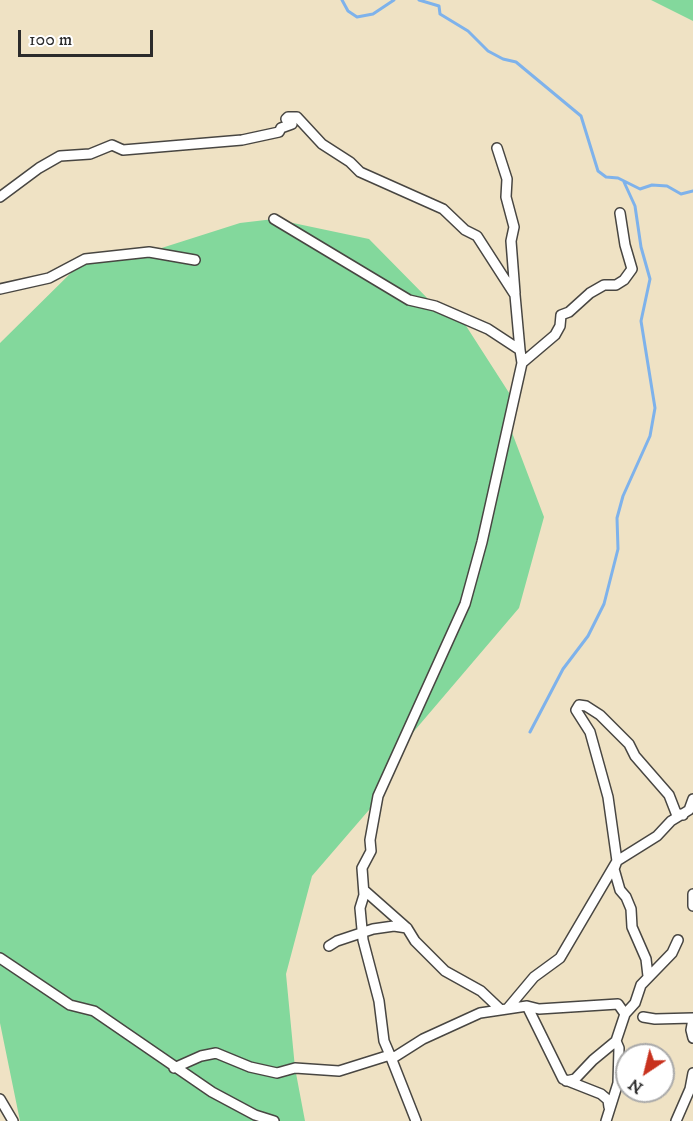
<!DOCTYPE html>
<html>
<head>
<meta charset="utf-8">
<style>
	body { margin:0 }
	#map { position:relative; width:693px; height:1121px; overflow:hidden; background:#efe2c4; font-family:"IM FELL DW Pica",serif }
	canvas { display:block }
	.north { position:absolute; left:615px; top:1043px; width:60px; height:60px; box-sizing:border-box; background:#fff; border:2px solid #aaa; border-radius:50%; rotate:215deg; font-size:16px; font-weight:700; line-height:24px; text-align:center; color:#2b2b2b }
	.north::after { content:''; display:block; margin:auto; width:21px; height:27px; background:#c8321e; clip-path:polygon(50% 0,100% 100%,50% 72%,0 100%) }
	.scale { position:absolute; left:18px; top:30px; width:135px; height:27px; box-sizing:border-box; border:3px solid #2b2b2b; border-top:0; padding-left:8px; font-size:18px; line-height:21px; white-space:nowrap; color:#2b2b2b; -webkit-text-stroke:4px #fff; paint-order:stroke }
</style>
</head>
<body>
<div id="map">
<canvas width="693" height="1121"></canvas>
<div class="north">N</div>
<div class="scale">100 m</div>
</div>
<script>
const g = document.querySelector('canvas').getContext('2d');
g.lineJoin = 'round';
function paint(path, color) { g.fillStyle = color; g.fill(path, 'evenodd'); }
const toPath = rows => new Path2D(rows.map(r => 'M' + r).join(''));
function trace(path, color, width, dash) { g.strokeStyle = color; g.lineWidth = width; g.lineCap = dash ? 'butt' : 'round'; g.setLineDash(dash || []); g.stroke(path); }
paint(toPath([
	[651,0,693,0,693,21],
	[274,219,369,239,435,306,461,318,513,399,508,422,544,517,519,608,398,750,375,803,312,876,286,974,295,1068,305,1121,20,1121,0,1023,0,343,85,259,149,252,240,223]
]), '#83d89c');
trace(toPath([
	[342,0,348,11,357,17,373,14,394,0],
	[419,0,439,6,440,14,468,31,488,51,503,59,516,62,581,116,598,171,606,177,618,178,640,189,652,185,667,186,681,194,693,191],
	[530,732,563,669,588,636,604,604,618,549,617,518,623,496,650,436,655,408,641,321,650,279,641,247,635,206,624,182]
]), '#7eb2eb', 3);
const minor = toPath([
	[497,148,507,179,506,197,514,227,511,241,515,293],
	[0,197,39,168,60,156,90,154,112,145,123,150,242,140,279,132,281,128,292,124,286,119,288,117,297,117,322,144,350,162,360,172,443,209,465,230,477,236,515,295,520,350],
	[274,219,409,300,435,306,488,329,520,350,522,363,482,542,465,604,378,796,370,840,371,851,362,868,364,895,360,908,363,940,379,1001,384,1041,390,1055],
	[0,289,49,278,85,259,149,252,195,260],
	[522,363,555,335,560,326,561,315,569,312,590,293,604,285,616,285,624,280,632,269,625,245,620,213],
	[364,890,407,928,415,941,445,971,481,991,500,1009],
	[693,894,693,906],
	[329,946,337,941,373,929,394,926,407,928],
	[0,958,70,1005,94,1011,212,1092,255,1115,274,1121],
	[648,976,646,959,632,927,631,909,626,897,620,890,614,869,617,861,657,836,671,821,689,810,693,799],
	[527,1006,539,1009,618,1004,625,1014],
	[508,1008,534,977,560,958,617,861,608,797,590,732,576,710,579,705,586,706,600,715,629,744,635,756,669,795,676,813,683,815],
	[643,1017,655,1019,693,1018],
	[693,1019,691,1030,693,1038],
	[393,1058,423,1039,480,1013,527,1006,563,1079,601,1094,608,1100,609,1107],
	[174,1068,201,1056,216,1053,250,1067,277,1073,295,1068,339,1071,390,1055,416,1121],
	[566,1081,575,1079,593,1060,616,1041],
	[0,1099,13,1121],
	[606,1121,618,1083,619,1048,616,1041,625,1014,635,1003,641,985,672,953,678,940],
	[676,1121,690,1089,693,1073]
]);
trace(minor, '#484642', 12);
trace(minor, '#fff', 9);
</script>
</body>
</html>
